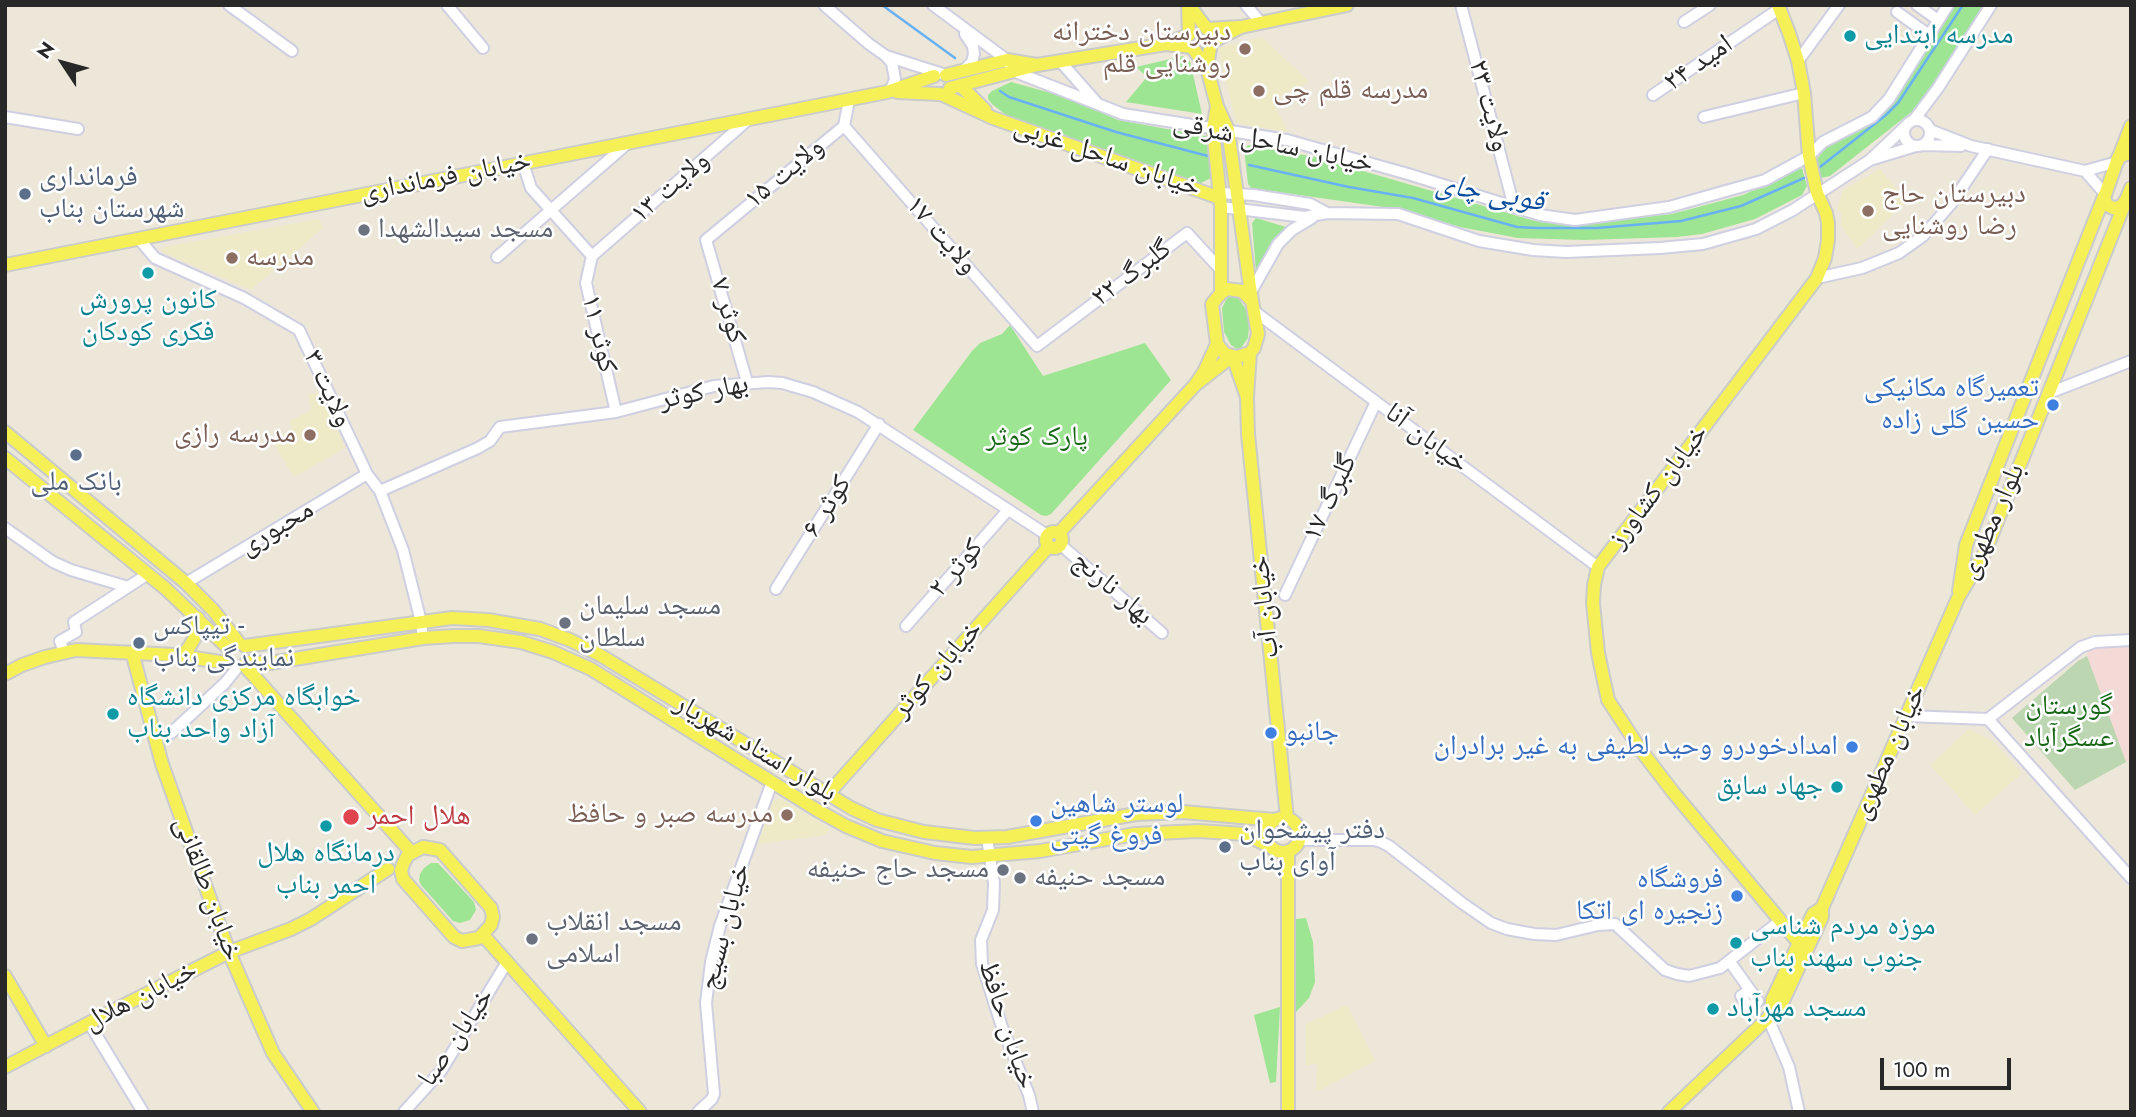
<!DOCTYPE html>
<html>
<head>
<meta charset="utf-8">
<style>
	body { margin:0 }
	#map { position:relative; width:2136px; height:1117px; overflow:hidden; background:#ece7d9; font-family:Jost,sans-serif }
	canvas { display:block }
	.frame { position:absolute; inset:0; border:7px solid #282828; pointer-events:none }
	.north { position:absolute; left:28px; top:28px; width:70px; height:70px; -webkit-text-stroke:5px #fff; paint-order:stroke; rotate:306deg; font-size:19px; font-weight:700; line-height:28px; text-align:center; color:#282828 }
	.north::after { content:''; display:block; margin:auto; width:24px; height:32px; background:#282828; clip-path:polygon(50% 0,100% 100%,50% 72%,0 100%) }
	.scale { position:absolute; left:1880px; top:1058px; width:131px; height:32px; box-sizing:border-box; border:4px solid #282828; border-top:0; padding-left:9px; font-size:21px; line-height:24px; white-space:nowrap; color:#282828; -webkit-text-stroke:5px #fff; paint-order:stroke }
</style>
</head>
<body>
<div id="map">
<canvas width="2136" height="1117"></canvas>
<div class="frame"></div>
<div class="north">N</div>
<div class="scale">100 m</div>
</div>
<script>
const g = document.querySelector('canvas').getContext('2d');
g.lineJoin = 'round';
function paint(path, color) { g.fillStyle = color; g.fill(path, 'evenodd'); }
const toPath = rows => new Path2D(rows.map(r => 'M' + r).join(''));
function trace(path, color, width, dash) { g.strokeStyle = color; g.lineWidth = width; g.lineCap = dash ? 'butt' : 'round'; g.setLineDash(dash || []); g.stroke(path); }
function write(font, color, halo, rows, align = 'center') {
  g.font = font + ' Jost,"Noto Naskh Arabic",sans-serif'; g.lineWidth = 5; g.setLineDash([]); g.textBaseline = 'middle'; g.strokeStyle = halo; g.fillStyle = color; for (const [text, x, y, turn = 0] of rows) {
    g.save(); g.translate(x, y); g.rotate((+turn || 0) * Math.PI / 180); g.textAlign = isNaN(turn) ? turn : align; if (halo) g.strokeText(text, 0, 0); g.fillText(text, 0, 0); g.restore();
  }
}
paint(toPath([
	[1262,37,1309,82,1272,100,1288,132,1236,123,1218,48],
	[1880,169,1907,201,1857,249,1841,225,1841,214,1837,208,1843,190],
	[319,219,323,228,251,290,162,252,163,247],
	[317,393,322,398,345,448,294,477,272,441,292,429,290,421,311,410,308,394],
	[1969,729,1994,742,2022,773,1975,815,1930,765],
	[780,798,830,829,826,835,758,844,771,801],
	[1347,1005,1375,1061,1316,1092,1317,1063,1306,1066,1306,1024]
]), '#eeeac8');
paint(toPath([
	[2127,645,2131,648,2131,759,2125,762,2087,656,2088,650]
]), '#f3dad6');
paint(toPath([
	[1954,5,1983,5,1933,85,1914,110,1830,176,1821,178,1816,161,1824,149,1863,129,1893,100],
	[1183,56,1190,61,1202,114,1126,102,1147,77,1136,67],
	[1011,82,1069,98,1118,120,1205,136,1210,140,1212,176,1209,179,1201,183,1006,115,992,104,988,99,988,95,992,91],
	[1249,145,1315,157,1535,221,1595,222,1672,214,1743,195,1802,168,1807,186,1802,195,1755,219,1702,234,1677,237,1584,240,1518,238,1460,227,1397,209,1251,188,1248,184,1244,149],
	[1256,218,1286,227,1265,254,1256,271,1252,223],
	[1228,296,1238,298,1246,309,1249,326,1248,338,1241,348,1237,349,1231,345,1224,332,1222,308],
	[1010,325,1043,376,1145,343,1171,380,1051,514,1046,516,1041,515,913,430,972,351,980,343,1002,334],
	[431,863,438,863,474,902,476,910,470,920,460,923,453,921,421,885,419,880,420,874,424,868],
	[1306,918,1313,942,1315,982,1309,998,1295,1013,1296,919],
	[1280,1007,1276,1082,1270,1083,1254,1015]
]), '#9ee593');
paint(toPath([
	[2087,656,2126,762,2075,790,2012,718,2078,661]
]), '#bbd6b0');
trace(toPath([
	[882,5,955,58],
	[1000,91,1009,97,1116,132,1208,156],
	[1249,165,1349,187,1413,198,1517,227,1536,228,1597,228,1681,221,1741,206,1804,178],
	[1820,167,1886,115,1898,103,1963,5]
]), '#68b1f2', 2.5);
const minor = toPath([
	[229,5,292,51],
	[447,5,483,48],
	[824,5,869,44,886,56,943,74],
	[933,5,1007,60,1013,71,1123,114,1287,140,1408,174,1540,215,1575,220,1669,207,1765,180,1809,156,1823,142,1872,117,1889,99,1948,5],
	[1246,5,1261,23],
	[1461,5,1514,207],
	[1917,5,1938,20],
	[1897,12,1929,35],
	[1684,22,1710,5],
	[886,56,892,63,895,79,892,87,887,92],
	[1060,61,1097,103],
	[1798,61,1839,5],
	[964,70,972,62,974,54,973,46,965,34],
	[1653,95,1779,9],
	[5,117,78,129],
	[1704,117,1804,93],
	'1904 133a13 13 0 1 1 26 0a13 13 0 1 1-26 0Z',
	[1914,120,1938,88,1991,5],
	[844,126,1037,346,1187,233,1221,270],
	[1930,130,1971,146,2085,171,2117,162],
	[1923,145,1961,146],
	[1873,159,1916,146],
	[523,163,531,188,592,256],
	[2085,171,2105,194],
	[1220,193,1254,195,1310,204,1327,213],
	[1221,207,1305,217,1327,213,1398,214,1479,241,1533,250,1566,252,1660,248,1703,244,1756,229,1793,210,1870,160,1907,125],
	[139,239,155,258,244,298,299,330,367,474,380,491,403,550,421,622,423,638],
	[497,257,628,143],
	[1817,278,1862,268,1899,253,1923,236,1951,204,1988,149],
	[1251,292,1278,244,1292,230,1312,218],
	[1254,311,1598,567],
	[747,382,706,240,844,126,849,100],
	[2049,393,2131,361],
	[616,412,586,283,592,256,749,119],
	[380,491,478,448,490,441,500,427,616,412,714,386,768,382,782,383,813,392,858,412,1047,535],
	[5,528,53,562,71,570,128,587,148,574],
	[1061,545,1162,633],
	[186,583,367,474],
	[776,589,879,424],
	[1285,595,1376,402],
	[906,626,1008,510],
	[64,652,60,641,76,632,74,622,128,587],
	[1906,716,1988,719,2081,647,2095,642,2131,640],
	[1988,719,2131,878],
	[171,733,225,683,237,668],
	[987,838,994,883,993,910,981,940,982,964,1002,1027,1029,1095,1033,1112],
	[1300,840,1374,840,1381,842,1389,846,1462,903,1491,923,1507,929,1534,934,1556,935,1598,925,1615,924,1665,970,1677,974,1689,976,1720,968,1780,921],
	[1730,962,1750,990],
	[1750,990,1758,1001,1749,1008,1741,996,1750,990],
	[1768,1018,1789,1067,1799,1112],
	[89,1023,143,1112],
	[404,1112,441,1071,507,962],
	[698,1112,712,1099,714,1094,706,1003,711,962,720,926,772,782]
]);
const major = toPath([
	[1188,5,1189,35,1166,44,1192,47,1207,68,1211,42,1241,27,1207,29,1189,5],
	[1778,5,1789,33,1798,61,1804,93,1809,156,1817,193,1826,213,1828,223,1828,240,1825,258,1817,278,1598,567,1594,585,1593,603,1598,653,1608,700,1640,749,1673,792,1799,943],
	[1241,27,1347,5],
	[1037,65,1166,44],
	[1207,68,1217,106],
	[946,75,1007,60,1037,65,950,88],
	[960,85,985,110],
	[897,92,938,94],
	[941,94,993,118,1220,198],
	[2117,162,2131,126],
	[2125,201,2121,207,2113,208,2107,205,2104,198,2118,158,2125,154,2131,154],
	[5,265,887,92,934,76],
	[1227,289,1242,291,1252,301,1258,334,1254,348,1250,353,1237,357,1225,354,1217,344,1212,304,1221,293,1227,289],
	[1221,293,1221,207,1213,129,1217,106,1228,130,1252,301],
	[1217,344,1204,372,1195,385,1231,357],
	[1233,357,1247,397,1250,353],
	[1247,397,1248,434,1287,818],
	[5,432,186,583,213,610,239,643],
	[5,458,165,588,227,647],
	'1046 540a8 8 0 1 1 16 0a8 8 0 1 1-16 0Z',
	[1059,533,1195,385],
	[1959,591,1966,545,2105,194],
	[245,646,452,618,488,620,540,629,570,640,600,655,851,808,877,820,924,832,975,838,1007,837,1136,814,1183,812,1275,820],
	[132,652,162,764,229,952,273,1053,313,1112],
	[181,655,188,649,194,639,198,618],
	[247,662,270,663,423,638,454,636,479,636,521,642,553,652,591,669,817,810,846,826,882,841,935,853,972,857,1040,851,1135,834,1199,831,1245,834,1271,847],
	[244,665,411,852],
	[5,674,22,665,45,657,76,650,176,655,226,663],
	[828,794,1049,546],
	'1266 835a17 17 0 1 1 34 0a17 17 0 1 1-34 0Z',
	[423,847,440,850,491,908,493,917,491,925,479,938,462,941,454,937,403,879,401,870,404,862,408,855,423,847],
	[483,935,640,1112],
	[5,976,46,1046],
	[1772,1011,1772,1000,1799,943,1813,914,1822,908],
	[5,1067,89,1023,229,952,291,929,311,919,388,869],
	[1288,1112,1288,851],
	[1669,1112,1768,1018,1772,1011,1781,1005,1822,917,1822,908,1958,598,1984,554,2131,188]
]);
trace(minor, '#cfcfe2', 14);
trace(major, '#cbcbcb', 16);
trace(minor, '#fff', 10);
trace(major, '#f5f055', 12);
for (const [x, y, r, color] of [
	[1850,36,7,"#0f9aa8"],
	[1245,49,7,"#8d6e63"],
	[1259,91,7,"#8d6e63"],
	[25,194,7,"#5c6f8a"],
	[1868,211,7,"#8d6e63"],
	[364,230,7,"#6b7280"],
	[232,258,7,"#8d6e63"],
	[148,273,7,"#0f9aa8"],
	[2053,405,7,"#3f7fe0"],
	[310,435,7,"#8d6e63"],
	[76,455,7,"#5c6f8a"],
	[565,623,7,"#6b7280"],
	[139,643,7,"#5c6f8a"],
	[113,714,7,"#0f9aa8"],
	[1271,733,7,"#3f7fe0"],
	[1852,747,7,"#3f7fe0"],
	[1837,787,7,"#0f9aa8"],
	[787,815,7,"#8d6e63"],
	[351,817,9,"#e0444e"],
	[1036,821,7,"#3f7fe0"],
	[326,826,7,"#0f9aa8"],
	[1225,847,7,"#5c6f8a"],
	[1003,870,7,"#6b7280"],
	[1020,878,7,"#6b7280"],
	[1737,896,7,"#3f7fe0"],
	[532,939,7,"#6b7280"],
	[1736,943,7,"#0f9aa8"],
	[1713,1009,7,"#0f9aa8"]
]) { const dot = new Path2D(); dot.arc(x, y, r, 0, 2 * Math.PI); g.fillStyle = color; g.fill(dot); trace(dot, '#fff', 2.5); }
write('28px', '#785e54', '#fff', [
	["دبیرستان دخترانه",1231,33],
	["روشنایی قلم",1231,65],
	["مدرسه قلم چی",1273,91,"left"],
	["دبیرستان حاج",1882,195,"left"],
	["رضا روشنایی",1882,227,"left"],
	["مدرسه",246,258,"left"],
	["مدرسه رازی",296,435],
	["مدرسه صبر و حافظ",773,815]
], 'right');
write('28px', '#0d838f', '#fff', [
	["مدرسه ابتدایی",1864,36],
	["کانون پرورش",148,301,"center"],
	["فکری کودکان",148,333,"center"],
	["خوابگاه مرکزی دانشگاه",127,698],
	["آزاد واحد بناب",127,730],
	["جهاد سابق",1823,787,"right"],
	["درمانگاه هلال",326,854,"center"],
	["احمر بناب",326,886,"center"],
	["موزه مردم شناسی",1750,927],
	["جنوب سهند بناب",1750,959],
	["مسجد مهرآباد",1727,1009]
], 'left');
write('28px', '#282828', '#fff', [
	["امید ۲۴",1699,64,-35],
	["ولایت ۲۳",1488,106,75],
	["خیابان ساحل شرقی",1273,144,12],
	["خیابان ساحل غربی",1107,158,19],
	["ولایت ۱۵",785,174,-40],
	["خیابان فرمانداری",446,178,-11],
	["ولایت ۱۳",671,188,-41],
	["ولایت ۱۷",941,236,49],
	["گلبرگ ۲۲",1132,274,-37],
	["کوثر ۷",727,311,74],
	["کوثر ۱۱",598,334,77],
	["ولایت ۳",327,389,65],
	["بهار کوثر",704,393,-11],
	["خیابان آنا",1426,439,37],
	["خیابان کشاورز",1659,487,-53],
	["گلبرگ ۱۷",1331,498,-65],
	["کوثر ۶",828,507,-58],
	["بلوار مطهری",1993,522,-66],
	["محبوری",277,529,-31],
	["کوثر ۲",957,569,-49],
	["بهار نارنج",1112,589,41],
	["خیابان آب",1266,607,-96],
	["خیابان کوثر",938,670,-48],
	["بلوار استاد شهریار",755,749,31],
	["خیابان مطهری",1890,753,-66],
	["خیابان طالقانی",207,889,70],
	["خیابان بسیج",726,927,-75],
	["خیابان هلال",141,997,-27],
	["خیابان حافظ",1006,1025,72],
	["خیابان صبا",457,1038,-56]
]);
write('28px', '#4e5e75', '#fff', [
	["فرمانداری",39,178],
	["شهرستان بناب",39,210],
	["بانک ملی",76,483,"center"],
	["تیپاکس -",153,627],
	["نمایندگی بناب",153,659],
	["دفتر پیشخوان",1239,831],
	["آوای بناب",1239,863]
], 'left');
write('28px', '#5b616d', '#fff', [
	["مسجد سیدالشهدا",378,230],
	["مسجد سلیمان",579,607],
	["سلطان",579,639],
	["مسجد حاج حنیفه",989,870,"right"],
	["مسجد حنیفه",1034,878],
	["مسجد انقلاب",546,923],
	["اسلامی",546,955]
], 'left');
write('28px', '#366cbe', '#fff', [
	["تعمیرگاه مکانیکی",2039,389],
	["حسین گلی زاده",2039,421],
	["جانبو",1285,733,"left"],
	["امدادخودرو وحید لطیفی به غیر برادران",1838,747],
	["لوستر شاهین",1050,805,"left"],
	["فروغ گیتی",1050,837,"left"],
	["فروشگاه",1723,880],
	["زنجیره ای اتکا",1723,912]
], 'right');
write('28px', '#176717', '#fff', [
	["پارک کوثر",1037,438],
	["گورستان",2069,707],
	["عسگرآباد",2069,739]
]);
write('28px', '#be3a42', '#fff', [
	["هلال احمر",367,817]
], 'left');
write('italic 30px', '#094c9c', '#fff', [
	["قوبی چای",1490,194,10]
]);
</script>
</body>
</html>
